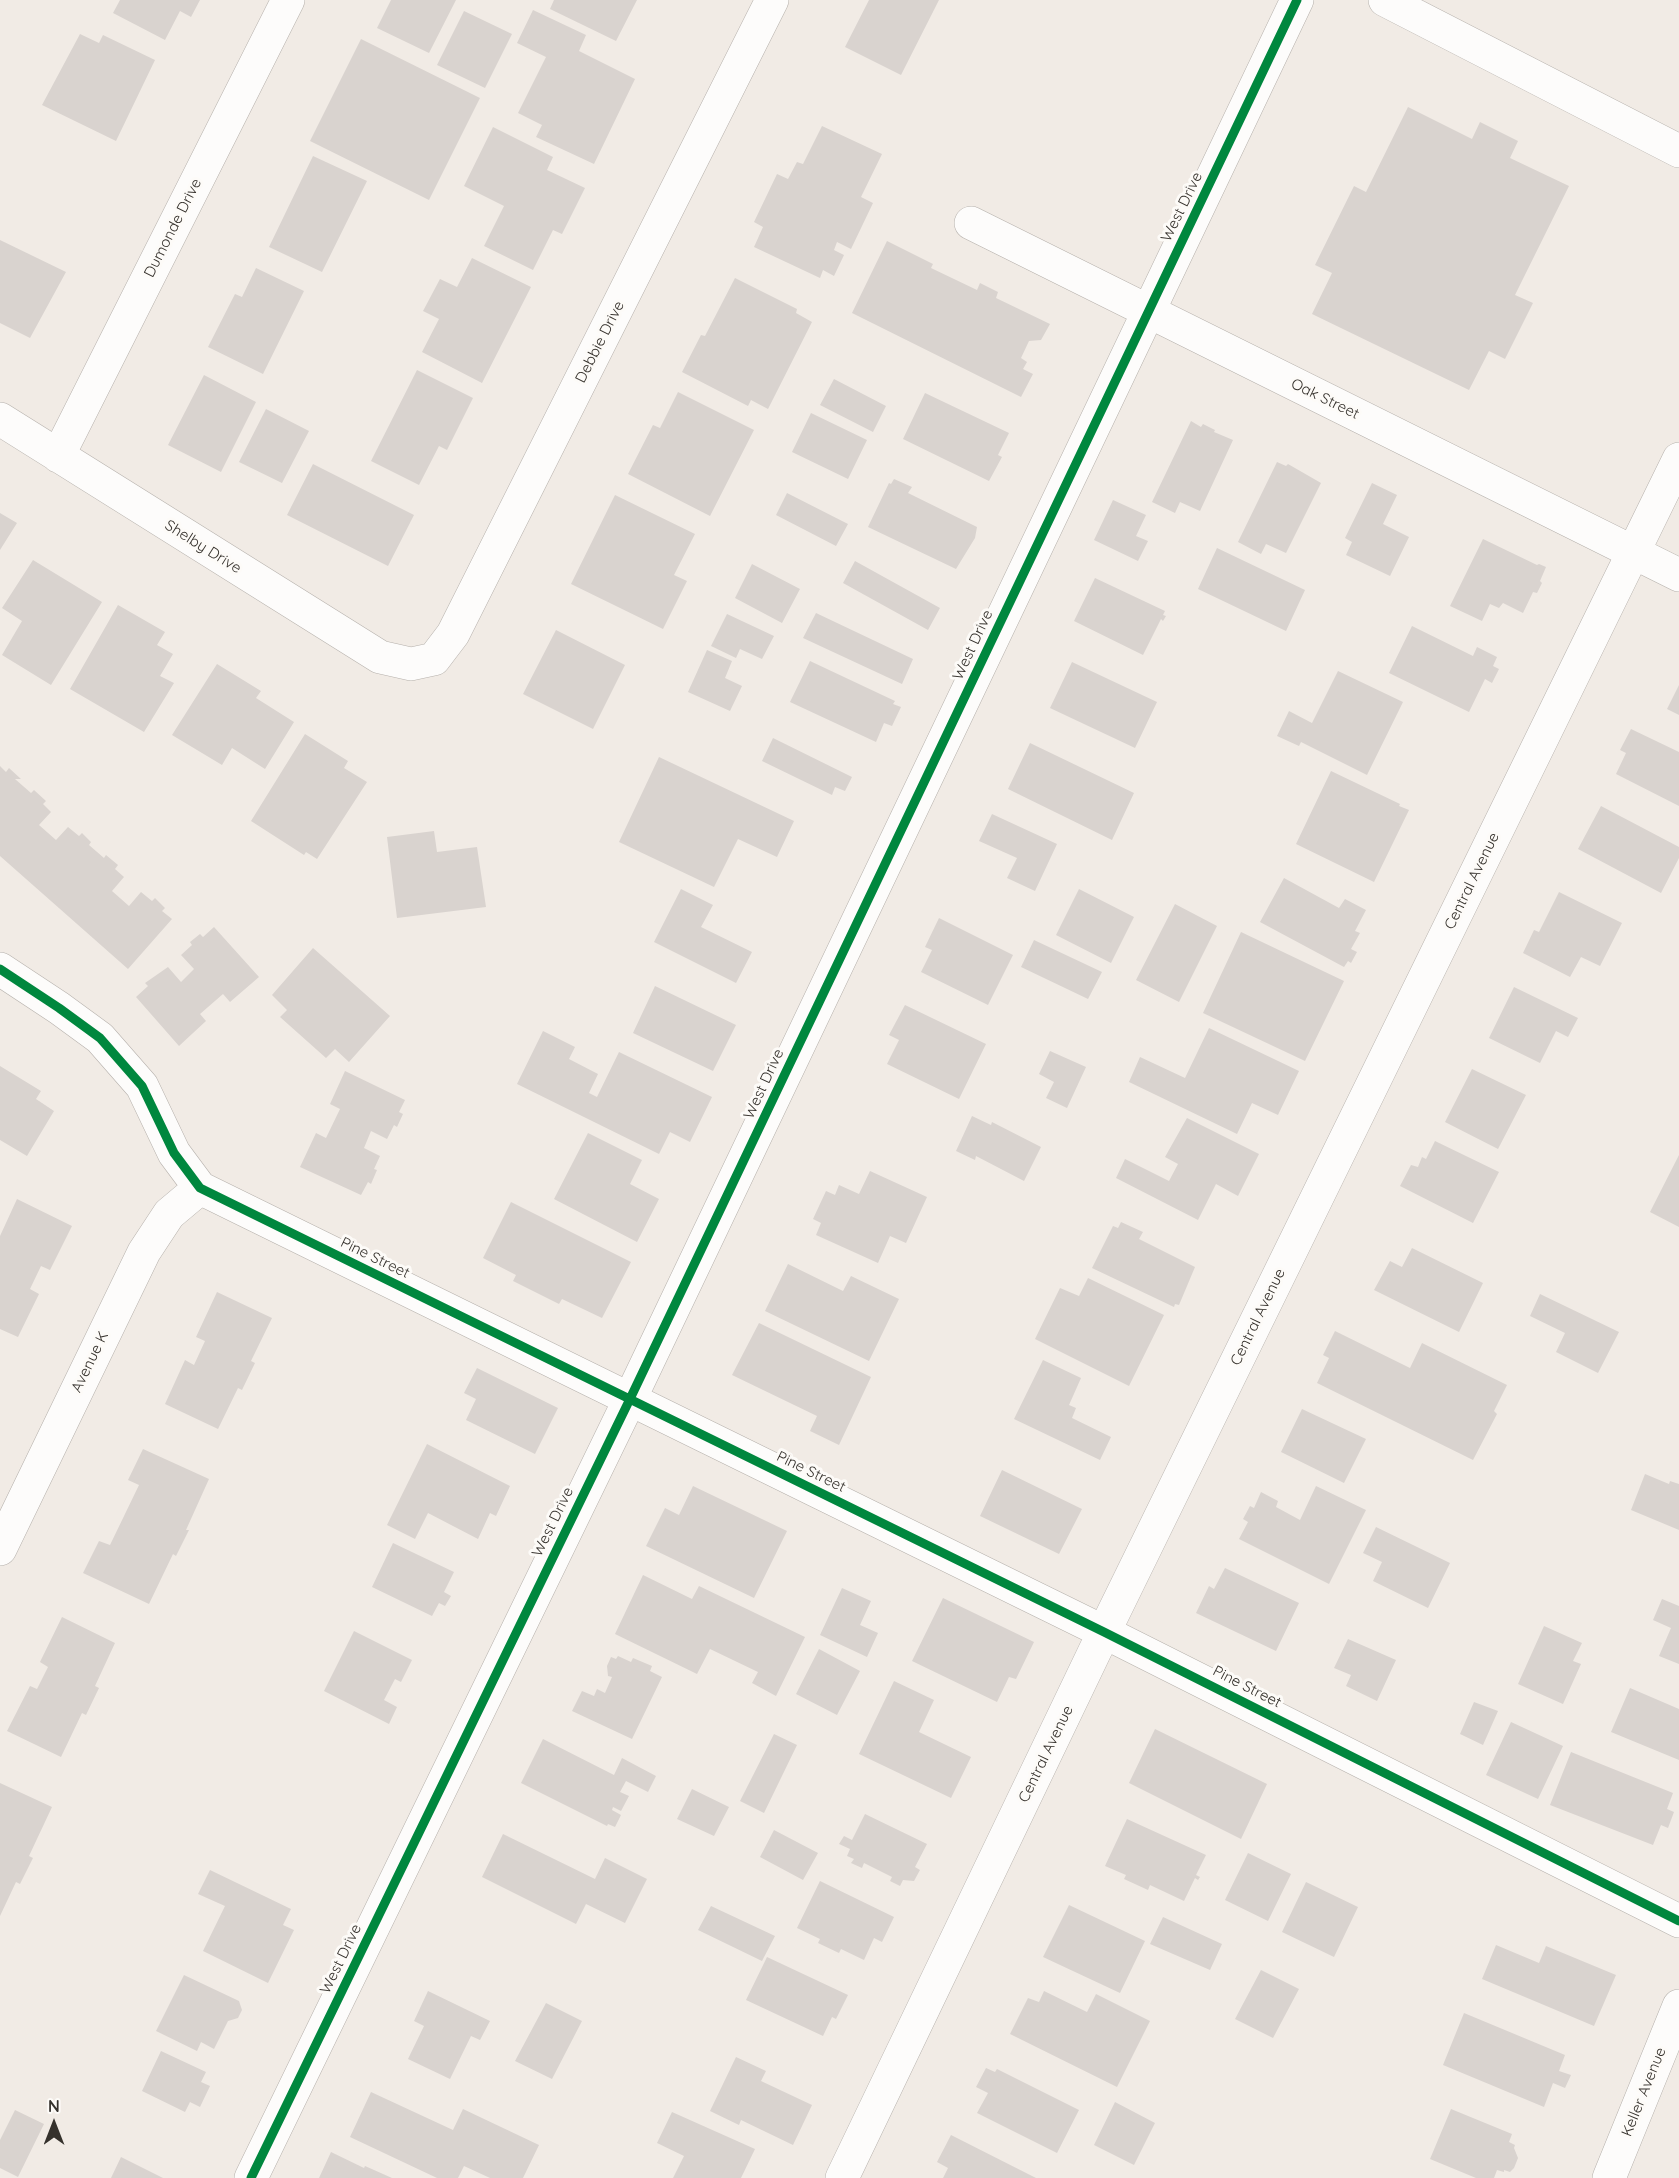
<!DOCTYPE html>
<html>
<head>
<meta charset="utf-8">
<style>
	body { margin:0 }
	#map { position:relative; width:1679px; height:2178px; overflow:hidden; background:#f1ebe5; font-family:Quicksand,sans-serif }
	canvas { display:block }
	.north { position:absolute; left:24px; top:2094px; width:60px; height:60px; -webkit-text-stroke:4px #fdfbf8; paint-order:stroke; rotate:0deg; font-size:16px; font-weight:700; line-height:24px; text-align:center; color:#35312c }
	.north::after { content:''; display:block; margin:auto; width:21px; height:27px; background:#35312c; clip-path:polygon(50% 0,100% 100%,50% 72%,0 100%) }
</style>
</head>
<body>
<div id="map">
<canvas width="1679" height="2178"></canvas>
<div class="north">N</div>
</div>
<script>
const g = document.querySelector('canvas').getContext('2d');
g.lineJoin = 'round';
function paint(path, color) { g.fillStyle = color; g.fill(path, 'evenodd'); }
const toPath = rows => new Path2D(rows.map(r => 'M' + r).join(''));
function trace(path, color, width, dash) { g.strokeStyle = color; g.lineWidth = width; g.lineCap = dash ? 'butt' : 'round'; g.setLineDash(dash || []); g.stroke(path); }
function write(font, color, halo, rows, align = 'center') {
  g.font = font + ' Quicksand,sans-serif'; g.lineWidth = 6; g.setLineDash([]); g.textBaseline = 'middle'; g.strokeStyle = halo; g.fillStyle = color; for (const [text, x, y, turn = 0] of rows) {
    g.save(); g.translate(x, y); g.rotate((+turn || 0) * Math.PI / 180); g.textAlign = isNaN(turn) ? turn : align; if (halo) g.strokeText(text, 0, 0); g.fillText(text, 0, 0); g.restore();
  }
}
paint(toPath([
	[120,0,200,0,191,17,180,11,165,40,113,13],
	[391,0,456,0,429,53,377,28],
	[554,0,637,0,616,41,550,9],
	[869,0,939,0,901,75,845,47],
	[533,10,586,35,579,51,635,79,594,164,536,137,542,125,518,113,546,57,517,43],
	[464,11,512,34,485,88,437,65],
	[80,34,99,43,103,35,155,60,116,141,42,105],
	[361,39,480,98,429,200,310,141],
	[1408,107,1472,139,1480,122,1518,141,1510,158,1569,186,1515,295,1533,303,1505,359,1489,351,1469,390,1312,314,1332,273,1315,265,1354,186,1366,192],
	[822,126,882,154,861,197,873,203,851,249,837,242,834,250,844,255,834,276,823,270,820,278,754,247,763,227,754,222,777,174,788,179,797,162,803,164],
	[493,127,553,157,547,170,585,188,562,234,553,230,533,270,484,246,504,206,464,186],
	[313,156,367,181,322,272,269,247],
	[0,240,66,272,30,338,0,323],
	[887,241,933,264,931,268,977,290,980,283,998,292,996,298,1050,324,1041,340,1029,341,1021,358,1027,362,1023,369,1033,374,1021,397,852,313],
	[472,258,531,287,482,383,422,352,439,319,423,311,440,279,457,287],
	[256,268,304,291,263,374,208,347,235,294,242,297],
	[735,278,797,309,796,313,812,322,768,409,751,400,748,406,682,372,701,335,705,336],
	[417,370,473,398,447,450,439,446,419,485,371,461],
	[204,375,256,402,221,472,168,445],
	[834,379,886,406,873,432,820,405],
	[678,392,754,430,710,516,628,474,653,425,660,428],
	[925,393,1009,433,998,455,1002,457,989,481,903,439],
	[266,409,309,431,282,483,239,462],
	[811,413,867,440,848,479,792,452],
	[1191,421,1201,427,1203,424,1215,430,1214,432,1233,440,1200,511,1180,502,1175,513,1152,502],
	[1277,462,1286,466,1288,464,1321,483,1286,553,1266,544,1261,554,1238,542],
	[313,464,414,515,388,566,287,515],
	[894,479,912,487,908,493,977,527,975,538,956,569,868,527,889,483,891,484],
	[1372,483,1397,495,1383,524,1409,537,1390,576,1346,555,1352,542,1345,538],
	[787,493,848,524,836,546,776,515],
	[615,495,695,534,674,575,687,581,663,629,571,584],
	[1113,500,1146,515,1136,536,1148,541,1138,561,1094,540],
	[0,513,17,523,0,550],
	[1483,539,1537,565,1539,564,1546,567,1540,581,1542,583,1537,593,1533,592,1523,613,1503,603,1499,608,1490,604,1482,621,1450,606],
	[1217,548,1305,590,1286,631,1198,589],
	[33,560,102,602,51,685,2,655,22,621,2,608],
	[855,561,940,608,928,630,843,583],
	[752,564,800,589,782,623,735,598],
	[1095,578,1165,611,1163,615,1166,616,1163,621,1161,619,1143,655,1074,621],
	[118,605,165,632,157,645,173,654,160,676,174,683,144,732,70,689],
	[816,613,913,659,902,684,803,638],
	[727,614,774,636,762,659,740,649,736,658,711,646],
	[1412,626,1473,656,1477,647,1497,657,1493,666,1499,669,1492,683,1485,679,1469,712,1389,673],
	[556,630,625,665,593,729,523,694],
	[707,650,732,661,725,678,742,686,730,711,688,692],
	[810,661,895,701,893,704,901,707,892,726,884,723,876,742,790,702],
	[1072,662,1157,702,1135,748,1050,708],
	[217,664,261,691,256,698,294,722,265,769,232,748,222,765,172,735],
	[1338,671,1403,702,1367,775,1301,742,1299,746,1277,736,1289,711,1312,723],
	[1679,685,1679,715,1667,709],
	[1631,729,1679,752,1679,806,1616,774,1626,753,1620,750],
	[305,734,348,761,344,768,367,782,317,859,306,852,304,855,251,821],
	[773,738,852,777,845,791,835,787,832,795,762,761],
	[1030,743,1134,793,1112,840,1008,789],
	[659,757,794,821,777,857,738,839,714,887,619,842],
	[0,766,6,772,9,768,21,779,15,779,31,793,34,790,46,801,43,804,51,812,39,825,56,840,68,827,79,836,82,833,91,842,89,845,104,858,106,855,118,865,115,869,124,877,112,891,129,906,141,892,152,901,155,898,165,908,162,911,172,919,128,969,0,856],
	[1331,771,1400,804,1399,806,1409,810,1374,882,1296,844],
	[1601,806,1679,847,1679,858,1661,893,1578,849],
	[992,814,1057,844,1035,891,1007,878,1017,858,979,841],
	[434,831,437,852,477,847,486,907,397,918,387,837],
	[1284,878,1339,908,1345,899,1366,910,1355,931,1360,933,1351,949,1357,952,1351,963,1348,961,1344,967,1260,922],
	[681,889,713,905,701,927,752,952,736,983,654,942],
	[1079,889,1134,917,1111,963,1056,935],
	[1559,892,1622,923,1600,966,1581,957,1570,977,1523,953,1534,930,1539,932],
	[1175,904,1217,926,1179,1002,1136,980],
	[939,918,1013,955,988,1005,921,972,932,950,925,947],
	[214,927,259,977,230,1002,223,994,200,1014,206,1021,179,1046,136,997,148,986,145,983,168,967,181,982,194,969,181,955,192,945,190,942,200,934,203,937],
	[1241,932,1344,981,1305,1061,1203,1013],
	[1034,940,1102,972,1088,999,1021,967],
	[313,948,390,1016,349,1062,335,1049,326,1058,280,1017,287,1010,272,995],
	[655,986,736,1025,713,1071,633,1033],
	[1514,987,1578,1018,1568,1037,1556,1031,1540,1063,1489,1038],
	[905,1005,986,1044,959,1099,887,1064,899,1040,889,1035],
	[1209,1028,1299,1071,1278,1115,1252,1103,1237,1134,1129,1082,1140,1057,1185,1078],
	[543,1031,575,1047,569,1059,598,1074,589,1093,597,1097,619,1052,712,1097,690,1142,670,1132,659,1154,517,1084],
	[1050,1051,1086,1067,1067,1108,1046,1098,1054,1082,1039,1074],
	[0,1066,41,1091,36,1099,54,1111,27,1156,0,1140],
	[1472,1069,1526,1095,1498,1149,1445,1122],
	[345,1071,405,1100,399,1112,403,1114,397,1127,394,1125,387,1139,371,1131,364,1148,380,1156,374,1169,377,1170,371,1184,368,1182,361,1195,300,1167,316,1133,326,1138,340,1109,330,1104],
	[972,1116,991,1125,992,1122,1041,1147,1024,1181,976,1156,975,1160,956,1151],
	[1187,1118,1259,1154,1238,1196,1216,1184,1198,1220,1116,1178,1125,1159,1169,1181,1178,1164,1165,1157],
	[588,1133,642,1160,630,1184,659,1199,637,1242,554,1199],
	[1435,1141,1499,1172,1473,1223,1400,1186,1411,1165,1418,1167,1422,1157,1426,1159],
	[1679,1155,1679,1227,1650,1212],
	[870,1171,927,1197,906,1243,890,1236,878,1263,816,1235,821,1223,813,1219,826,1191,835,1195,839,1185,859,1194],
	[17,1199,72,1226,50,1270,41,1266,30,1289,39,1294,18,1337,0,1329,0,1236],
	[511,1202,631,1262,602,1318,562,1299,559,1304,513,1281,516,1275,483,1258],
	[1121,1222,1143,1232,1139,1239,1195,1267,1179,1305,1175,1304,1174,1307,1092,1268,1113,1226,1118,1228],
	[1412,1248,1483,1283,1459,1332,1374,1290,1390,1261,1402,1267],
	[788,1264,843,1291,851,1276,899,1299,869,1361,765,1311],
	[1088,1278,1164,1315,1129,1386,1035,1339,1060,1288,1079,1296],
	[217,1292,272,1318,251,1361,255,1363,242,1390,238,1388,218,1429,165,1404,185,1360,194,1365,205,1341,196,1337],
	[1540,1294,1619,1332,1598,1373,1556,1352,1565,1333,1530,1316],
	[759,1323,871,1377,839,1445,810,1431,817,1416,732,1375],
	[1335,1331,1410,1368,1422,1343,1507,1385,1494,1411,1497,1414,1473,1460,1317,1383,1329,1358,1323,1355],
	[1043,1360,1081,1378,1069,1405,1076,1408,1072,1418,1111,1437,1100,1460,1014,1419],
	[477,1368,558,1408,535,1454,466,1420,476,1399,464,1393],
	[1302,1409,1366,1439,1344,1483,1281,1452],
	[427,1444,510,1486,496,1516,490,1513,478,1539,428,1513,415,1539,387,1525],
	[143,1449,209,1479,186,1530,189,1530,176,1556,173,1554,149,1604,83,1573,99,1541,110,1545,139,1485,128,1480],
	[1002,1470,1082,1509,1059,1554,980,1516],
	[1645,1474,1669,1484,1670,1481,1679,1484,1679,1530,1631,1510],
	[693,1486,787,1531,754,1598,646,1546,665,1508,679,1515],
	[1316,1486,1366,1510,1329,1584,1239,1539,1248,1522,1243,1519,1250,1506,1254,1508,1261,1492,1278,1501,1276,1507,1300,1520],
	[1376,1527,1450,1563,1428,1608,1373,1581,1382,1562,1363,1553],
	[393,1543,454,1572,444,1592,451,1596,445,1606,439,1603,432,1616,372,1587],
	[1225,1568,1299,1603,1276,1651,1196,1613,1209,1586,1214,1589],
	[643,1575,692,1599,699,1586,805,1637,776,1696,752,1683,758,1672,710,1649,697,1674,615,1634],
	[842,1588,871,1601,860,1625,878,1633,867,1657,820,1635],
	[943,1598,1034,1642,1016,1679,1009,1677,997,1702,912,1661],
	[1662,1599,1679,1606,1679,1664,1659,1656,1671,1628,1653,1620],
	[62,1617,115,1643,95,1686,99,1688,86,1715,82,1713,61,1757,7,1731,30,1686,37,1689,48,1667,40,1662],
	[1544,1626,1582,1643,1573,1661,1581,1664,1563,1704,1518,1684],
	[354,1631,412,1660,401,1682,395,1679,384,1700,397,1707,389,1724,324,1691],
	[1348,1639,1396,1660,1377,1701,1346,1686,1351,1675,1334,1668],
	[819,1649,860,1671,837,1715,796,1694],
	[618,1656,631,1662,633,1658,652,1666,650,1671,662,1677,632,1739,572,1711,582,1691,594,1696,597,1689,605,1693,612,1677,608,1676,607,1666,611,1657,616,1659],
	[894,1681,934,1700,919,1732,971,1757,951,1798,859,1754],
	[1630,1688,1679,1709,1679,1760,1611,1732],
	[1474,1702,1498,1711,1483,1745,1460,1734],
	[1511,1722,1563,1746,1538,1799,1486,1775],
	[1155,1729,1267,1784,1241,1839,1129,1783],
	[774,1734,797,1745,764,1813,740,1801],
	[543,1739,614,1775,622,1758,656,1776,648,1792,626,1781,620,1792,629,1796,621,1811,613,1807,612,1810,621,1815,615,1827,608,1824,607,1826,521,1783],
	[1571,1752,1673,1793,1667,1809,1674,1812,1668,1828,1661,1825,1653,1845,1550,1805],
	[0,1783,52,1807,29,1856,33,1858,20,1884,16,1882,0,1916],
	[692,1789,729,1807,714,1836,677,1819],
	[865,1814,927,1844,915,1867,920,1870,914,1881,903,1880,900,1886,890,1881,892,1877,864,1863,862,1868,851,1863,854,1859,847,1856,850,1849,839,1844,844,1836,852,1840],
	[1127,1819,1206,1855,1196,1875,1200,1877,1198,1880,1195,1878,1184,1901,1150,1885,1148,1890,1124,1879,1126,1875,1105,1866],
	[774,1830,818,1853,803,1880,760,1857],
	[503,1834,595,1879,605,1858,647,1879,625,1923,586,1904,576,1924,482,1877],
	[1248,1853,1291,1874,1268,1921,1225,1900],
	[210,1870,291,1909,283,1925,294,1930,268,1983,203,1951,225,1906,198,1894],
	[820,1881,894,1917,882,1942,874,1938,864,1960,841,1949,839,1953,818,1943,820,1939,797,1928],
	[1306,1882,1358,1907,1334,1957,1282,1932],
	[1069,1905,1145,1941,1120,1993,1043,1957],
	[711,1906,775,1936,762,1961,698,1930],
	[1163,1917,1222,1944,1210,1970,1150,1944],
	[1496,1945,1539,1963,1546,1946,1616,1975,1594,2026,1482,1979],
	[767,1957,848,1995,836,2019,832,2017,823,2036,746,2000],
	[1261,1970,1299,1989,1273,2038,1235,2019],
	[184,1975,239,2001,242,2010,238,2018,228,2021,214,2049,201,2042,197,2051,156,2031],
	[428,1991,490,2021,480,2040,471,2036,450,2079,408,2059,424,2026,414,2021],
	[1044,1991,1087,2012,1096,1994,1150,2021,1117,2087,1010,2034,1028,1998,1039,2002],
	[546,2003,582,2021,552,2079,515,2061],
	[1464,2013,1565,2055,1559,2071,1571,2075,1565,2088,1553,2083,1544,2107,1443,2065],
	[161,2051,206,2072,201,2082,210,2086,200,2107,190,2102,185,2112,142,2091],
	[736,2057,766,2071,761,2081,812,2105,793,2145,741,2120,739,2125,710,2111],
	[986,2068,995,2072,997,2069,1079,2110,1057,2153,977,2113,988,2093,976,2087],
	[371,2092,453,2130,463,2109,539,2145,523,2178,490,2178,464,2166,458,2178,437,2178,350,2137],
	[1115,2102,1155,2123,1134,2165,1094,2145],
	[1451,2109,1512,2134,1509,2142,1515,2145,1514,2148,1518,2158,1514,2168,1510,2172,1504,2170,1504,2172,1497,2170,1494,2178,1476,2178,1430,2159],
	[15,2110,44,2124,18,2177,0,2168,0,2140],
	[672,2112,755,2149,741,2178,673,2178,684,2156,657,2143],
	[951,2135,1036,2178,943,2178,948,2168,937,2162],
	[331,2152,364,2168,365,2166,392,2178,319,2178],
	[121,2157,163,2178,111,2178]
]), '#d9d3cf');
const minor = toPath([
	[1385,0,1679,151],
	[971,223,1679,575],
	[0,419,380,657,411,664,434,659,453,634,772,0],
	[58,456,288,0],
	[0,969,59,1008,100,1038,142,1086,174,1153,200,1188,1104,1632,1679,1921],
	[0,1549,144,1252,169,1214,200,1188],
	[251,2178,629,1401,1297,0],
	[842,2178,1104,1632,1679,459],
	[1609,2178,1679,2006]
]);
trace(minor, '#b5b0ab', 34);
trace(minor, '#fdfcfb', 33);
trace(toPath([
	[0,969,59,1008,100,1038,142,1086,174,1153,200,1188,1104,1632,1679,1921],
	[251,2178,629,1401,1297,0]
]), '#00873e', 9);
write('15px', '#35312c', '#fdfbf8', [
	["West Drive",1182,207,-64],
	["Dumonde Drive",173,228,-63],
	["Debbie Drive",600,342,-63],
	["Oak Street",1325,399,26],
	["Shelby Drive",203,547,32],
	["West Drive",973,645,-65],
	["Central Avenue",1472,881,-64],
	["West Drive",764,1084,-65],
	["Pine Street",375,1258,26],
	["Central Avenue",1258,1317,-64],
	["Avenue K",90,1362,-64],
	["Pine Street",811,1472,26],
	["West Drive",553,1522,-64],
	["Pine Street",1247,1687,27],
	["Central Avenue",1046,1754,-64],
	["West Drive",341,1959,-64],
	["Keller Avenue",1644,2092,-68]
]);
</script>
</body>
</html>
